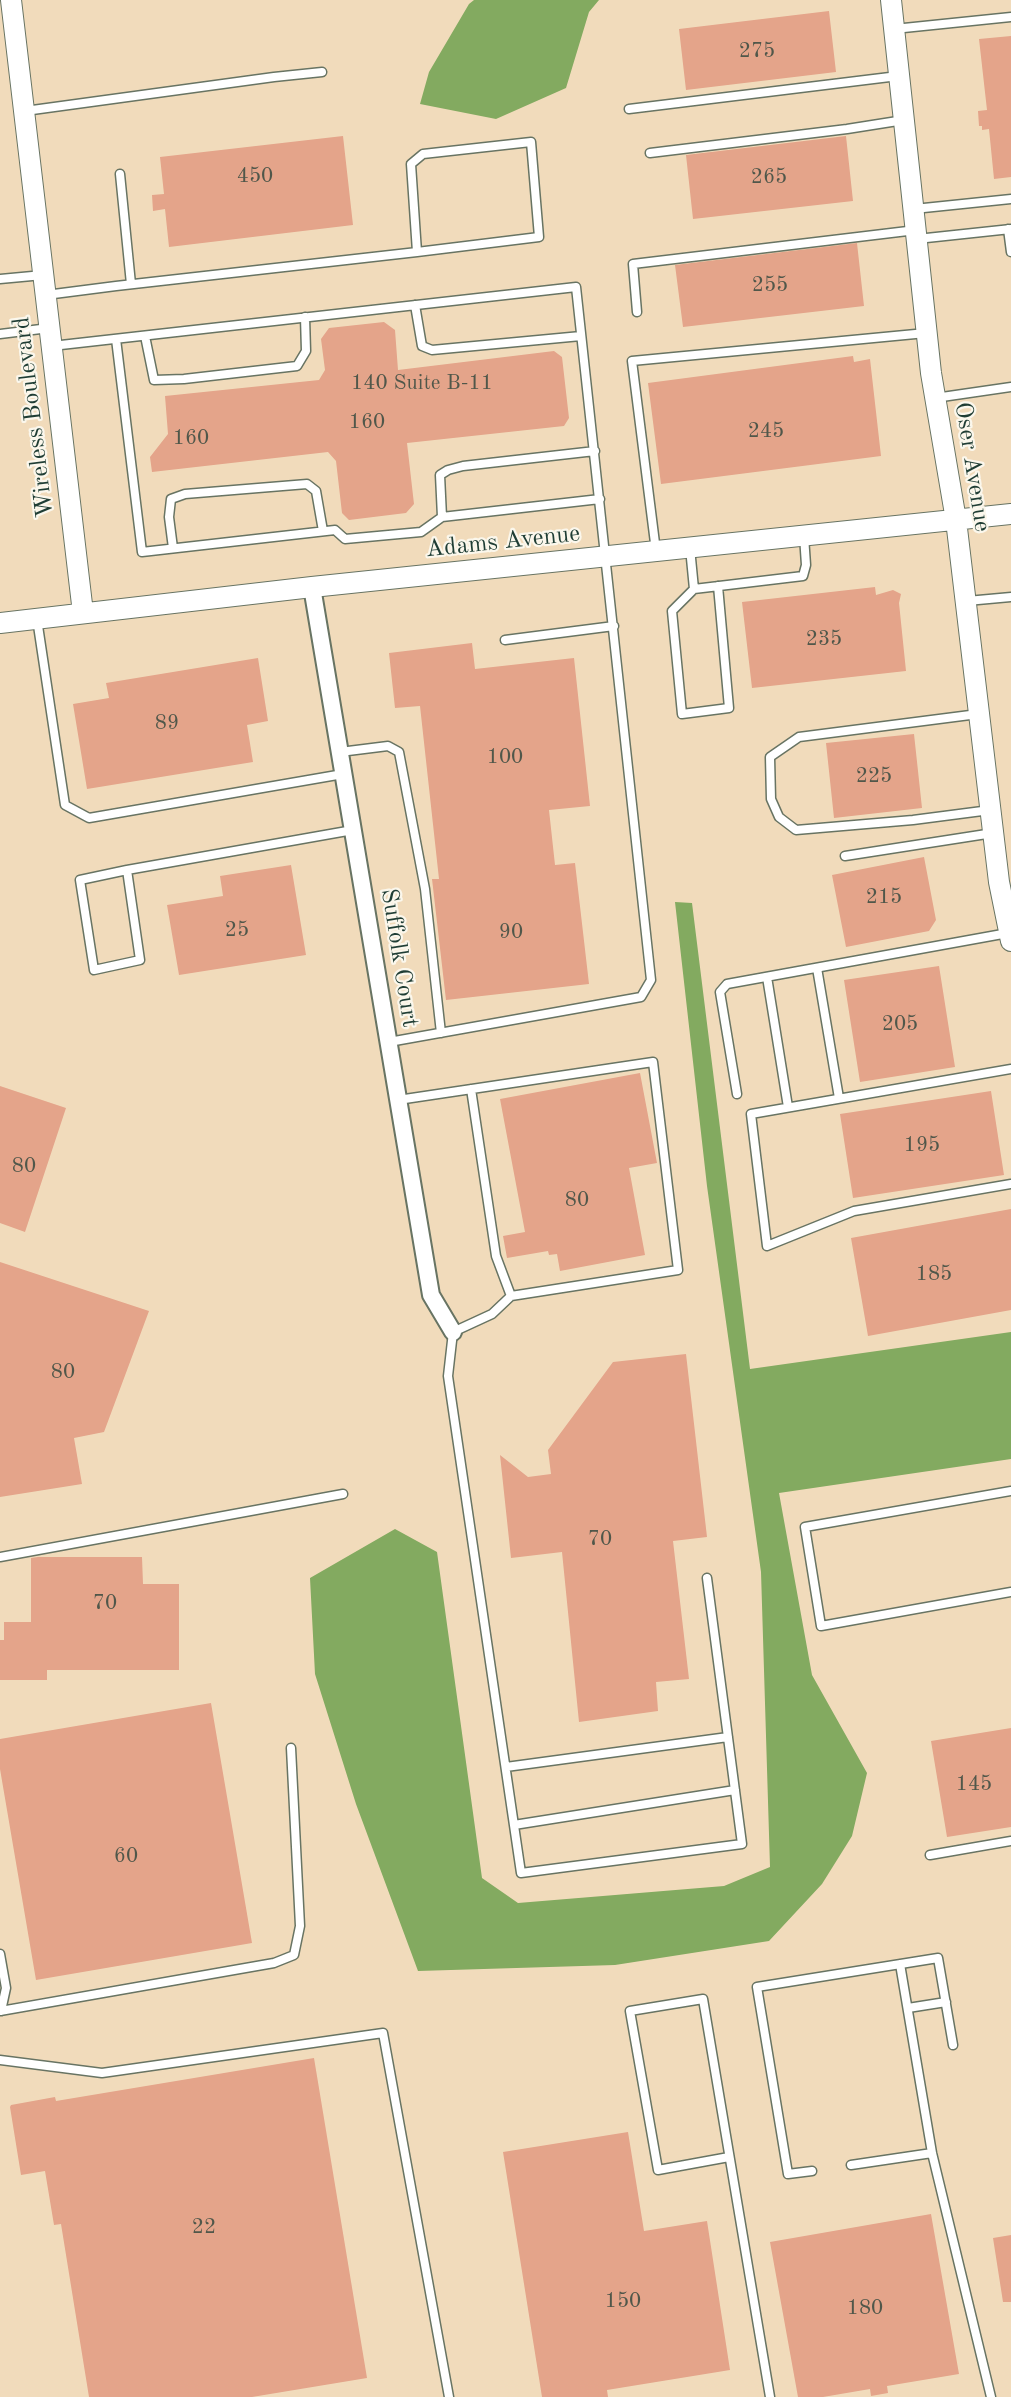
<!DOCTYPE html>
<html>
<head>
<meta charset="utf-8">
<style>
	body { margin:0 }
	canvas { display:block; background:#f1dbbb }
</style>
</head>
<body>
<canvas width="1011" height="2397"></canvas>
<script>
const g = document.querySelector('canvas').getContext('2d');
g.lineJoin = 'round';
function paint(path, color) { g.fillStyle = color; g.fill(path, 'evenodd'); }
const toPath = rows => new Path2D(rows.map(r => 'M' + r).join(''));
function trace(path, color, width, dash) { g.strokeStyle = color; g.lineWidth = width; g.lineCap = dash ? 'butt' : 'round'; g.setLineDash(dash || []); g.stroke(path); }
function write(font, color, halo, rows, align = 'center') {
  g.font = font + ' "Old Standard TT",serif'; g.lineWidth = 4.5; g.setLineDash([]); g.textBaseline = 'middle'; g.strokeStyle = halo; g.fillStyle = color; for (const [text, x, y, turn = 0] of rows) {
    g.save(); g.translate(x, y); g.rotate((+turn || 0) * Math.PI / 180); g.textAlign = isNaN(turn) ? turn : align; if (halo) g.strokeText(text, 0, 0); g.fillText(text, 0, 0); g.restore();
  }
}
paint(toPath([
	[474,0,599,0,589,12,566,88,496,119,420,104,429,72,469,4],
	[675,902,692,903,750,1369,1011,1332,1011,1459,779,1493,812,1675,867,1773,852,1836,822,1884,769,1941,615,1965,418,1971,356,1804,315,1674,310,1578,395,1529,437,1552,482,1878,518,1903,724,1886,770,1867,761,1572,707,1186]
]), '#83aa60');
paint(toPath([
	[829,11,836,72,686,90,679,29],
	[1011,36,1011,177,994,179,989,129,982,130,982,126,979,126,978,111,987,110,979,39],
	[343,136,353,225,169,247,165,209,153,211,152,195,164,194,160,157],
	[846,136,853,201,693,219,686,155],
	[857,243,864,306,683,327,675,265],
	[384,322,395,330,398,370,554,351,562,357,569,418,564,426,407,443,414,504,406,513,349,520,342,513,336,461,328,452,152,472,150,457,168,434,165,396,319,380,325,370,321,339,329,328],
	[853,356,854,362,870,359,881,456,661,484,648,383],
	[875,587,876,595,893,590,901,594,899,603,906,671,752,688,742,602],
	[472,643,475,669,574,658,590,806,549,810,555,865,575,863,589,984,446,1000,432,879,439,879,420,706,395,708,389,653],
	[258,658,268,721,247,725,253,762,87,789,73,704,109,698,106,683],
	[914,734,922,808,834,818,826,743],
	[924,857,936,920,929,931,846,947,832,875],
	[291,865,306,955,179,975,167,905,223,896,220,876],
	[939,966,955,1067,860,1082,844,980],
	[640,1073,657,1163,629,1168,645,1255,560,1271,557,1254,549,1255,548,1251,507,1258,503,1236,525,1232,500,1099],
	[0,1086,66,1108,25,1232,0,1223],
	[991,1091,1004,1175,853,1198,840,1114],
	[1011,1209,1011,1310,868,1336,851,1238],
	[0,1262,149,1311,104,1432,74,1438,82,1484,0,1497],
	[686,1354,707,1537,673,1541,689,1679,656,1682,658,1711,579,1722,562,1552,511,1558,500,1455,528,1477,551,1474,548,1450,613,1362],
	[38,1557,142,1557,143,1584,179,1584,179,1670,47,1670,47,1680,0,1680,0,1640,4,1640,4,1622,31,1622,31,1558],
	[211,1703,252,1943,36,1980,0,1769,0,1739],
	[1011,1728,1011,1827,947,1837,931,1741],
	[314,2058,367,2378,252,2397,89,2397,61,2224,54,2225,45,2171,21,2175,10,2107,11,2105,55,2097,56,2101],
	[628,2132,644,2231,707,2221,730,2370,607,2390,608,2397,542,2397,503,2152],
	[931,2214,959,2374,887,2386,888,2393,871,2396,870,2389,823,2397,798,2397,770,2242],
	[1011,2235,1011,2302,1003,2302,993,2238]
]), '#e4a48a');
const service = toPath([
	[894,29,1011,17],
	[629,109,898,76],
	[25,111,274,77,322,72],
	[650,153,847,129,904,120],
	[120,174,131,284],
	[914,209,1011,199],
	[1008,229,1011,252],
	[917,239,1011,229],
	[0,279,43,275],
	[46,295,116,286,417,252,539,237,531,142,423,154,411,164,417,252],
	[415,305,422,346,432,350,581,336],
	[637,312,633,264,916,230],
	[0,334,49,328],
	[145,336,154,380,184,379,297,366,306,351,305,317],
	[116,339,142,552,335,530,345,539,421,532,442,517,600,499],
	[52,346,576,287,651,980,641,997,389,1042],
	[935,398,1011,387],
	[442,517,440,475,448,470,463,466,595,451],
	[173,548,169,517,171,499,185,494,307,484,316,491,323,531],
	[690,548,694,589,803,576,806,565,804,536],
	[656,551,632,361,926,333],
	[694,589,672,611,682,714,729,708,718,586],
	[967,601,1011,597],
	[37,619,65,805,89,818,343,774],
	[505,640,614,626],
	[978,714,799,737,770,757,771,799,779,817,796,830,913,820,990,810],
	[340,752,388,746,399,752,425,889,441,1033],
	[845,856,993,833],
	[127,870,140,960,94,970,80,880,127,870,353,830],
	[817,968,839,1098],
	[767,977,788,1107],
	[1011,1069,751,1114,767,1246,854,1211,1011,1184],
	[471,1089,496,1256,511,1296],
	[737,1094,720,992,727,984,1008,933],
	[398,1100,653,1062,678,1270,511,1296,492,1314,453,1332,448,1376,521,1873,742,1844,707,1578],
	[1011,1491,805,1527,821,1626,1011,1592],
	[0,1557,343,1494],
	[506,1767,728,1737],
	[514,1825,735,1790],
	[930,1855,1011,1841],
	[0,1954,6,1988,1,2011],
	[900,1964,932,2153,991,2397],
	[908,2008,946,2002],
	[0,2011,274,1963,294,1955,300,1926,291,1748],
	[0,2060,102,2073,383,2033,449,2397],
	[729,2157,658,2170,630,2011,703,1999,770,2397],
	[851,2165,932,2153],
	[812,2171,788,2174,757,1987,938,1958,953,2045]
]);
const minor = toPath([
	[312,587,431,1295,453,1332]
]);
const tertiary = toPath([
	[11,0,83,613],
	[891,0,931,373,956,520,999,882,1011,941],
	[0,623,312,587,1011,514]
]);
trace(service, '#687463', 11);
trace(minor, '#687463', 20);
trace(tertiary, '#687463', 22);
trace(service, '#fff', 8);
trace(minor, '#fff', 16);
trace(tertiary, '#fff', 20);
write('21px', '#50574a', null, [
	["275",757,51],
	["450",255,176],
	["265",769,177],
	["255",770,285],
	["140 Suite B-11",422,383],
	["160",367,422],
	["245",766,431],
	["160",191,438],
	["235",824,639],
	["89",167,723],
	["100",505,757],
	["225",874,776],
	["215",884,897],
	["25",237,930],
	["90",511,932],
	["205",900,1024],
	["195",922,1145],
	["80",24,1166],
	["80",577,1200],
	["185",934,1274],
	["80",63,1372],
	["70",600,1539],
	["70",105,1603],
	["145",974,1784],
	["60",126,1856],
	["22",204,2227],
	["150",623,2301],
	["180",865,2308]
]);
write('24px', '#1f3d34', '#fbf7ec', [
	["Wireless Boulevard",34,417,-97],
	["Oser Avenue",972,467,81],
	["Adams Avenue",503,542,-6],
	["Suffolk Court",399,958,81]
]);
</script>
</body>
</html>
